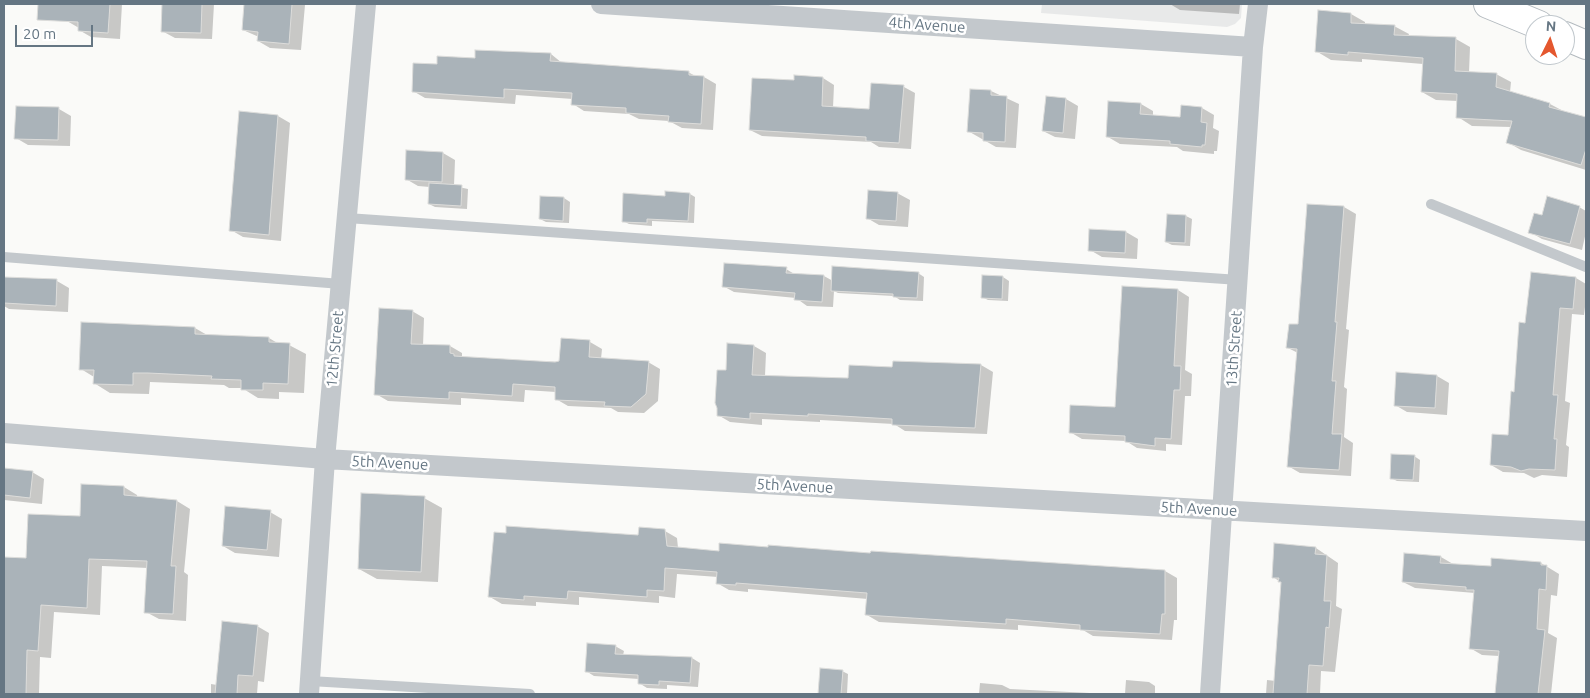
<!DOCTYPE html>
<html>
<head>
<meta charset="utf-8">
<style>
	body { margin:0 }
	#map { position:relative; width:1590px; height:698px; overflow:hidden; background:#fafaf8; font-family:Ubuntu,sans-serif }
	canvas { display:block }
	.frame { position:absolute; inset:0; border:5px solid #657683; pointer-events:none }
	.north { position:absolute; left:1525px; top:15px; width:50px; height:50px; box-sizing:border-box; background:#fff; border:1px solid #c1c8cd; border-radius:50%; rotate:4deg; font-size:14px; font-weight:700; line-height:20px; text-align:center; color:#657683 }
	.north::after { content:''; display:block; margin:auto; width:18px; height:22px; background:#e4572e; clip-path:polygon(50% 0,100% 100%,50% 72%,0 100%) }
	.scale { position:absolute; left:15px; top:25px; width:78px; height:22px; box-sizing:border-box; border:2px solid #657683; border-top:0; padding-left:6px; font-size:15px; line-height:18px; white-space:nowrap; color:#657683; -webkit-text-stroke:4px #fff; paint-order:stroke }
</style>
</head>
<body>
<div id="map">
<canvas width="1590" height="698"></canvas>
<div class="frame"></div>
<div class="north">N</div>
<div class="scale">20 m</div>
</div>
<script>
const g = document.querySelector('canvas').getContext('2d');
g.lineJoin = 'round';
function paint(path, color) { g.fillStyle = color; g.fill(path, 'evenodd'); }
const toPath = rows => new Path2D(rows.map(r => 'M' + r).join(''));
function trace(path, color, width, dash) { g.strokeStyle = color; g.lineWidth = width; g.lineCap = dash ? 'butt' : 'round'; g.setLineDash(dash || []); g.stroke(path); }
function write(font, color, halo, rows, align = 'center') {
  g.font = font + ' Ubuntu,sans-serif'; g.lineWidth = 5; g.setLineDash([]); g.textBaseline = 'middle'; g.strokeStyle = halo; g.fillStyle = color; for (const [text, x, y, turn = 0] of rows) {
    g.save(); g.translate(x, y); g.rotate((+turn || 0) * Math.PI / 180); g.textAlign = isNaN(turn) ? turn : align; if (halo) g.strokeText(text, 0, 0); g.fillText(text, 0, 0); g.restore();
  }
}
paint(toPath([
	[1042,4,1242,4,1241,18,1235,24,1227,27,1041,13]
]), '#e8e9e9');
paint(toPath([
	[68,4,122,4,120,39,91,37,79,30,79,28,67,21],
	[163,4,214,4,212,39,175,38,162,31],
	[245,4,305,5,301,50,270,48,258,41,259,37,243,30],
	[1170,4,1240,4,1239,14,1180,10],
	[1351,14,1365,22,1365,24,1394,26,1409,34,1408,37,1456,39,1470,47,1469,73,1496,74,1511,82,1510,92,1550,104,1565,112,1586,119,1586,170,1521,150,1507,142,1511,127,1472,126,1458,117,1458,101,1436,100,1422,92,1423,64,1362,59,1362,62,1331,60,1316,51],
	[551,54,562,63,688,72,697,77,704,77,716,84,713,130,682,128,669,121,639,119,629,114,584,111,573,104,573,99,516,95,515,104,425,98,413,91,438,65,476,59],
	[823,78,834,85,833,108,870,111,904,87,915,93,911,149,879,147,871,142,762,136,750,130,795,82],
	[991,91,1019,104,1016,148,996,147,968,131],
	[1066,99,1078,106,1075,139,1055,137,1043,131],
	[1109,103,1141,104,1153,111,1153,116,1181,118,1202,108,1214,115,1213,128,1219,131,1217,151,1214,151,1214,154,1183,151,1177,147,1120,144,1108,137],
	[59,109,71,116,70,146,28,145,16,138],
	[278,116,290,123,281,241,243,237,231,230],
	[408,151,443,153,455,160,454,186,468,189,467,209,435,207,429,204,430,187,418,186,406,179],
	[897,193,910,200,908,227,879,225,867,218],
	[690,194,695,197,694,223,652,221,652,226,629,224,623,221,666,197],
	[542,197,564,198,570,202,569,223,546,222,540,219],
	[1308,205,1344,207,1356,214,1346,329,1349,330,1344,387,1347,389,1344,437,1353,443,1351,476,1300,473,1288,466,1298,353,1288,348,1299,326],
	[1579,207,1586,211,1586,232,1582,250,1542,239,1530,232,1543,216],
	[1186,216,1192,219,1190,246,1172,245,1166,242],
	[1126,232,1138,239,1137,259,1102,257,1090,250],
	[786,269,796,275,824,276,833,281,918,273,924,277,923,301,900,300,894,296,838,293,834,291,833,307,807,306,796,298,734,292,723,286],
	[983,276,1003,277,1009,281,1008,301,988,300,982,297],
	[4,278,57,281,69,288,68,312,9,309,4,306],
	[1576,278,1586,284,1586,299,1584,315,1572,314,1565,401,1570,403,1566,445,1569,447,1567,477,1542,475,1534,478,1524,473,1503,472,1491,465,1509,437,1526,324],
	[1178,290,1189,297,1185,370,1192,374,1191,396,1185,396,1182,445,1166,444,1166,451,1137,448,1126,441,1082,439,1070,432,1116,408],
	[412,311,424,318,423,346,450,346,462,353,462,358,561,362,562,340,590,342,602,349,601,359,648,362,660,369,658,401,644,413,618,412,611,408,568,406,556,399,556,392,525,390,524,402,461,398,461,405,388,401,376,394],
	[195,328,207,335,269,338,279,344,289,345,306,354,304,393,279,392,279,399,258,398,242,388,229,388,224,385,150,382,149,394,110,393,94,383,94,377,81,369],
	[754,346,766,353,765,376,849,379,894,369,981,365,993,372,987,434,905,431,894,424,820,420,820,422,762,419,762,425,730,422,718,415,727,372],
	[1397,374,1437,376,1449,383,1447,415,1407,412,1395,405],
	[1414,456,1420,460,1419,482,1397,481,1391,478],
	[4,470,32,472,44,479,42,504,4,500],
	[124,487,137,495,137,498,177,501,190,509,184,572,188,575,186,621,159,619,146,612,148,568,102,566,100,615,54,612,51,658,40,657,39,694,4,694,4,558,27,559],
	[424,498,442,508,438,582,377,579,359,569],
	[270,512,282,519,279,557,235,553,223,546],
	[665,531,677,538,678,548,720,552,871,555,1165,571,1177,578,1177,620,1174,620,1172,640,1093,636,1083,630,1018,625,1018,630,879,622,867,615,868,599,748,589,748,592,729,590,717,583,718,577,677,574,675,598,659,596,659,603,579,597,579,605,536,602,536,606,502,604,490,597,639,536],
	[1316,548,1338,563,1336,606,1342,609,1335,672,1321,671,1320,694,1266,694,1267,680,1276,681,1282,583,1273,577],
	[1441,557,1453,564,1492,568,1541,563,1559,574,1557,596,1551,595,1548,633,1557,638,1551,694,1497,694,1499,656,1482,655,1470,648,1475,593,1415,588,1403,582],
	[257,626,269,633,264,682,258,681,257,694,211,694,211,684,217,685],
	[615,646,624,651,623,655,692,658,700,663,698,687,667,685,667,689,647,688,639,683,639,679,594,676,586,671],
	[821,669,842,671,848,674,847,694,819,694],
	[1126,680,1149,682,1155,686,1155,694,1125,694],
	[980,683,1002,685,1010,689,1110,694,979,694]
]), '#0003');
const building = toPath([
	[38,4,110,4,108,33,78,31,78,22,37,20,38,4],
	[162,4,202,4,201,33,161,32,162,4],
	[244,4,292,4,289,44,257,41,258,32,242,30,244,4],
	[1318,10,1351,13,1351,23,1395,25,1394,35,1456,37,1455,71,1497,73,1496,87,1550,103,1549,107,1586,117,1586,149,1581,165,1506,143,1512,121,1456,118,1457,94,1421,92,1423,58,1348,52,1348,55,1315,52,1318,10],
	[475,50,551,53,550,61,689,71,689,75,704,76,701,124,668,122,669,116,626,113,626,108,571,105,572,93,504,89,504,98,412,92,413,63,437,64,437,56,475,58,475,50],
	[794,75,823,77,822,106,869,109,871,83,904,85,899,143,866,141,866,137,749,130,752,78,794,80,794,75],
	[970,89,991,90,991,95,1007,96,1005,142,983,141,983,133,967,132,970,89],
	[1046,96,1066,98,1063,133,1042,131,1046,96],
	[1108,101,1141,103,1140,114,1180,117,1181,105,1202,107,1201,122,1207,123,1205,145,1202,145,1202,147,1170,144,1170,141,1106,137,1108,101],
	[16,106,59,107,58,140,14,139,16,106],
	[239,111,278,115,269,235,229,231,239,111],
	[406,150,443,152,442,182,405,180,406,150],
	[429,183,462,185,461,206,428,204,429,183],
	[868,190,898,192,896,221,866,219,868,190],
	[665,191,690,193,688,221,647,219,647,223,622,222,623,193,665,196,665,191],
	[540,196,564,197,563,221,539,219,540,196],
	[1547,196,1580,206,1570,244,1528,233,1534,213,1542,215,1547,196],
	[1307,204,1344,206,1335,322,1337,322,1332,381,1336,381,1332,434,1342,434,1339,470,1287,467,1297,349,1286,348,1289,324,1298,324,1307,204],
	[1167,214,1186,215,1185,243,1165,242,1167,214],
	[1089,229,1126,231,1125,253,1088,251,1089,229],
	[724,263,787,267,786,273,824,275,822,302,794,300,795,293,722,287,724,263],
	[832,266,919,272,917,298,893,297,893,294,831,291,832,266],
	[1531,272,1576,277,1573,309,1560,308,1553,395,1558,395,1554,439,1557,439,1555,470,1529,469,1521,471,1511,467,1490,465,1492,434,1508,435,1511,391,1514,392,1519,322,1525,323,1531,272],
	[982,275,1003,276,1002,299,981,298,982,275],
	[4,277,57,279,56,306,4,303,4,277],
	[1122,286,1178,289,1174,366,1181,366,1180,390,1174,390,1171,439,1155,438,1155,446,1125,442,1125,436,1069,433,1070,405,1115,407,1122,286],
	[379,308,413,310,411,344,450,345,450,353,454,354,454,356,555,362,559,361,561,338,590,340,589,357,649,361,646,394,631,407,604,406,605,402,555,400,555,387,513,384,512,396,449,392,449,399,374,395,379,308],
	[81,322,195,327,195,334,269,337,269,342,290,343,288,384,263,383,263,390,241,390,241,380,211,379,212,376,148,373,133,373,133,385,93,384,94,370,79,370,81,322],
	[727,343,754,345,752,375,848,378,849,365,892,367,893,361,981,364,975,428,892,425,892,419,808,414,808,416,750,413,750,419,717,416,717,408,715,403,717,370,726,370,727,343],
	[1396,372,1437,375,1435,408,1394,406,1396,372],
	[1391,454,1415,455,1413,480,1390,479,1391,454],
	[4,468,33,471,30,498,4,495,4,468],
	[81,484,124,486,124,495,177,500,171,566,176,566,173,614,144,613,147,561,89,559,87,608,41,605,38,651,27,650,26,694,4,694,4,557,26,558,28,514,80,516,81,484],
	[361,493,425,496,421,572,358,569,361,493],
	[225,506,271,510,267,550,222,546,225,506],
	[506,526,638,535,639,527,665,529,667,546,719,551,719,543,768,547,768,545,870,553,871,551,1165,570,1165,614,1162,614,1160,634,1080,630,1080,625,1006,619,1006,624,865,615,867,593,736,583,736,585,716,584,717,572,665,568,664,591,647,590,647,597,568,591,567,599,524,596,524,600,488,597,494,532,506,533,506,526],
	[1274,543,1316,547,1315,554,1327,555,1324,601,1331,601,1329,628,1326,627,1323,666,1309,665,1307,694,1273,694,1281,582,1278,582,1279,578,1272,578,1274,543],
	[1404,553,1441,556,1440,563,1491,566,1491,558,1541,562,1541,565,1547,565,1546,590,1539,589,1537,629,1545,630,1538,694,1495,694,1499,651,1469,649,1474,590,1466,590,1466,587,1402,582,1404,553],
	[222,621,258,625,253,676,238,675,237,694,215,694,222,621],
	[587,643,616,645,615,654,692,657,690,683,659,681,659,685,638,684,638,675,585,672,587,643],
	[820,668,843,670,841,694,818,694,820,668]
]);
paint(building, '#aab3b9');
trace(building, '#dcdcda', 1);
const secondary = toPath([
	[1488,4,1539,25],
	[1565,36,1586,45]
]);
trace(secondary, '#b3babf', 30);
trace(toPath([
	[1431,204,1586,267],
	[347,218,1239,280],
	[4,257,341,284],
	[310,681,530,694]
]), '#c3c8cc', 10);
trace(toPath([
	[601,4,1253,47],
	[4,433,325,459,1586,531],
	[309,694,325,459,366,4],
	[1210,694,1253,47,1258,4]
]), '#c3c8cc', 20);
trace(secondary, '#fff', 28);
write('15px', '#657683', '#fff', [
	["4th Avenue",927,25,4],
	["12th Street",335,349,-85],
	["13th Street",1234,349,-86],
	["5th Avenue",390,463,3],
	["5th Avenue",795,486,3],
	["5th Avenue",1199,509,3]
]);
</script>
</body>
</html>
